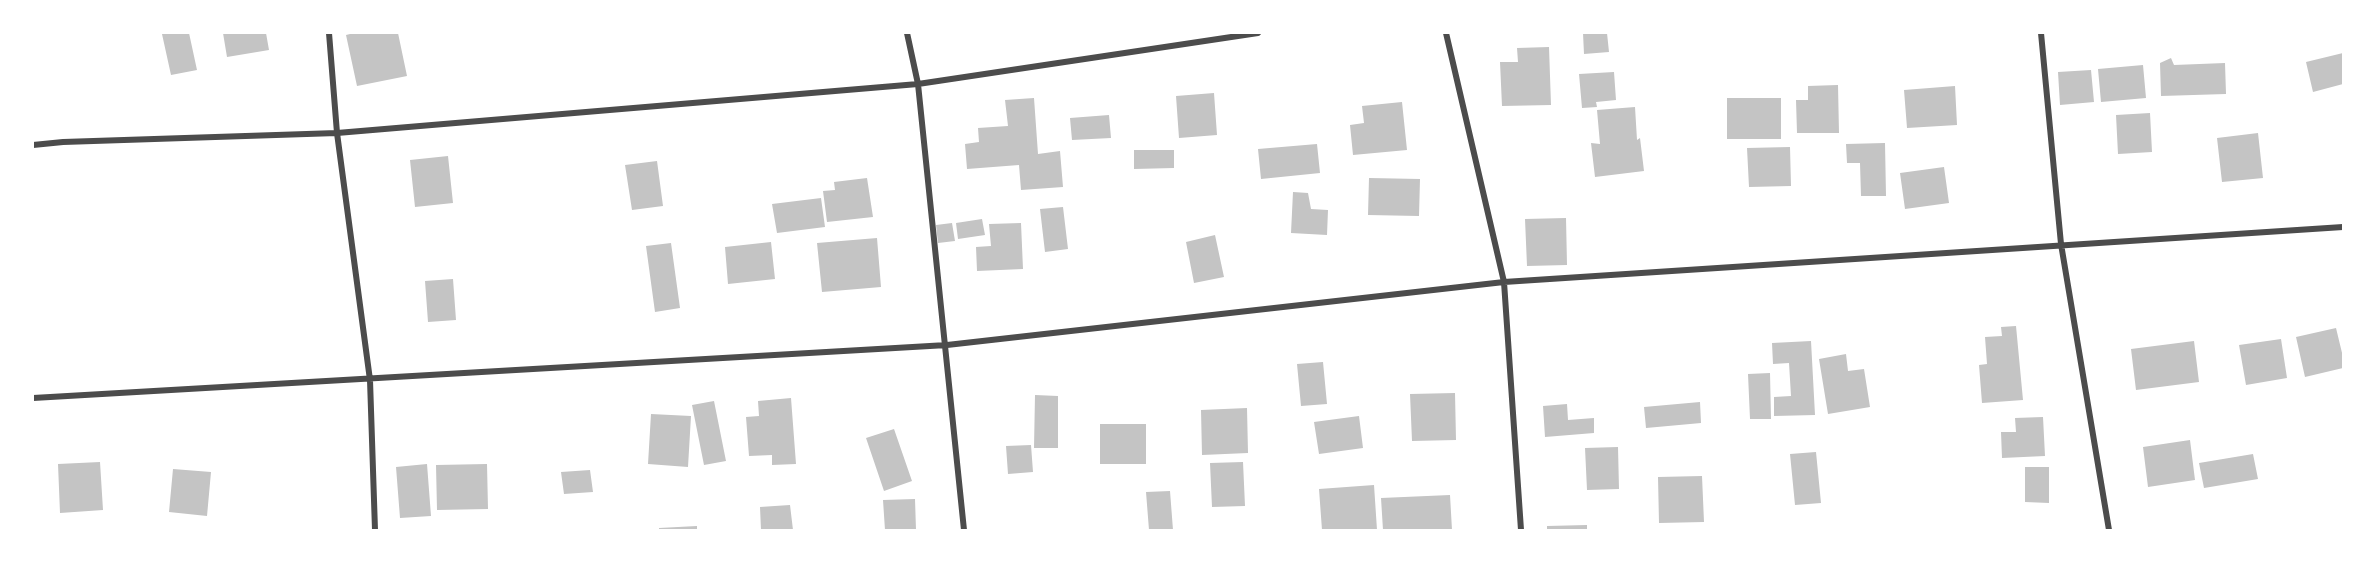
<!DOCTYPE html>
<html>
<head>
<meta charset="utf-8">
<style>
	body { margin:0 }
	#map { position:relative; width:2376px; height:563px; overflow:hidden; background:#fff; font-family:"Varela Round",sans-serif }
	canvas { display:block }
	.frame { position:absolute; inset:0; border:34px solid #fff; pointer-events:none }
</style>
</head>
<body>
<div id="map">
<canvas width="2376" height="563"></canvas>
<div class="frame"></div>
</div>
<script>
const g = document.querySelector('canvas').getContext('2d');
g.lineJoin = 'round';
function paint(path, color) { g.fillStyle = color; g.fill(path, 'evenodd'); }
const toPath = rows => new Path2D(rows.map(r => 'M' + r).join(''));
function trace(path, color, width, dash) { g.strokeStyle = color; g.lineWidth = width; g.lineCap = dash ? 'butt' : 'round'; g.setLineDash(dash || []); g.stroke(path); }
paint(toPath([
	[167,33,189,33,197,70,171,75,162,34],
	[223,33,266,33,269,50,227,57],
	[354,33,398,33,407,76,357,86,346,35],
	[1583,33,1607,33,1609,52,1584,54],
	[1549,47,1551,105,1502,106,1500,62,1518,62,1517,48],
	[2343,53,2343,84,2313,92,2306,62],
	[2171,58,2174,65,2225,63,2226,94,2161,96,2160,63],
	[2143,65,2146,98,2101,102,2098,69],
	[2091,70,2094,102,2060,105,2058,72],
	[1614,72,1616,100,1596,102,1597,107,1582,108,1579,74],
	[1838,85,1839,133,1797,133,1796,100,1808,100,1808,86],
	[1955,86,1957,125,1907,128,1904,90],
	[1214,93,1217,135,1179,138,1176,96],
	[1034,98,1038,154,1060,151,1063,187,1021,190,1019,165,967,169,965,144,979,142,978,128,1008,126,1005,100],
	[1727,98,1781,98,1781,139,1727,139],
	[1402,102,1407,150,1353,155,1350,125,1364,123,1362,106],
	[1635,107,1637,140,1640,138,1644,171,1595,177,1591,143,1600,144,1597,110],
	[2150,113,2152,152,2118,154,2116,115],
	[1109,115,1111,138,1072,140,1070,118],
	[2258,133,2263,178,2222,182,2217,138],
	[1885,143,1886,196,1861,196,1860,163,1847,163,1846,144],
	[1317,144,1320,173,1261,179,1258,149],
	[1790,147,1791,186,1749,187,1747,148],
	[1134,150,1174,150,1174,168,1134,169],
	[448,156,453,203,415,207,410,160],
	[657,161,663,206,632,210,625,165],
	[1944,167,1949,203,1905,209,1900,173],
	[867,178,873,217,827,222,823,191,835,190,834,182],
	[1369,178,1420,179,1419,216,1368,215],
	[1293,192,1308,193,1311,209,1328,210,1327,235,1291,233],
	[821,198,825,227,777,233,772,204],
	[1063,207,1068,249,1045,252,1040,209],
	[1566,218,1567,265,1527,266,1525,219],
	[982,219,985,235,958,239,956,223],
	[952,223,955,241,938,243,936,225],
	[1021,223,1023,269,977,271,976,247,991,246,989,224],
	[1215,235,1224,277,1194,283,1186,242],
	[877,238,881,287,822,292,817,243],
	[771,242,775,279,728,284,725,247],
	[671,243,680,308,655,312,646,246],
	[453,279,456,320,428,322,425,281],
	[2016,326,2023,400,1982,403,1979,365,1987,364,1985,337,2002,336,2001,327],
	[2336,328,2343,357,2343,368,2305,377,2296,337],
	[2281,339,2287,378,2246,385,2239,345],
	[1811,341,1815,415,1774,416,1774,397,1791,396,1789,363,1773,364,1772,343],
	[2194,341,2199,382,2136,390,2131,349],
	[1846,354,1848,371,1864,369,1870,407,1828,414,1819,359],
	[1323,362,1327,404,1301,406,1297,364],
	[1770,373,1771,419,1750,419,1748,374],
	[1455,393,1456,440,1412,441,1410,394],
	[1035,395,1058,396,1058,448,1034,448],
	[791,398,796,464,772,465,772,455,749,456,746,417,759,416,758,401],
	[714,401,726,461,704,465,692,405],
	[1700,402,1701,423,1646,428,1644,407],
	[1567,404,1568,420,1594,418,1594,433,1545,437,1543,406],
	[1247,408,1248,453,1202,455,1201,410],
	[651,414,691,416,688,467,648,464],
	[1359,416,1363,448,1319,454,1314,422],
	[2043,417,2045,456,2002,458,2001,432,2016,432,2015,418],
	[1100,424,1146,424,1146,464,1100,464],
	[894,429,912,481,884,491,866,438],
	[2190,440,2195,480,2148,487,2143,447],
	[1031,445,1033,472,1008,474,1006,446],
	[1618,447,1619,489,1587,490,1585,448],
	[1816,452,1821,503,1795,505,1790,454],
	[2253,454,2258,479,2204,488,2199,463],
	[100,462,103,510,60,513,58,464],
	[1243,462,1245,506,1212,507,1210,463],
	[427,464,431,516,400,518,396,467],
	[487,464,488,509,437,510,436,465],
	[2025,467,2049,467,2049,503,2025,502],
	[173,469,211,472,207,516,169,512],
	[590,470,593,492,564,494,561,472],
	[1702,476,1704,522,1659,523,1658,477],
	[1374,485,1377,530,1322,530,1319,489],
	[1170,491,1173,530,1149,530,1146,492],
	[1450,495,1452,530,1383,530,1381,498],
	[915,499,916,530,885,530,883,500],
	[790,505,793,530,761,530,760,507],
	[1587,525,1587,530,1547,530,1547,526],
	[697,526,697,530,659,530,659,528]
]), '#c4c4c4');
trace(toPath([
	[329,33,337,133,370,380,375,530],
	[907,33,918,84,964,530],
	[1446,33,1504,282,1521,530],
	[2041,33,2061,244,2109,530],
	[33,145,63,142,337,133,918,84,1258,33],
	[33,398,947,345,1504,282,2343,227]
]), '#4c4c4c', 6);
</script>
</body>
</html>
